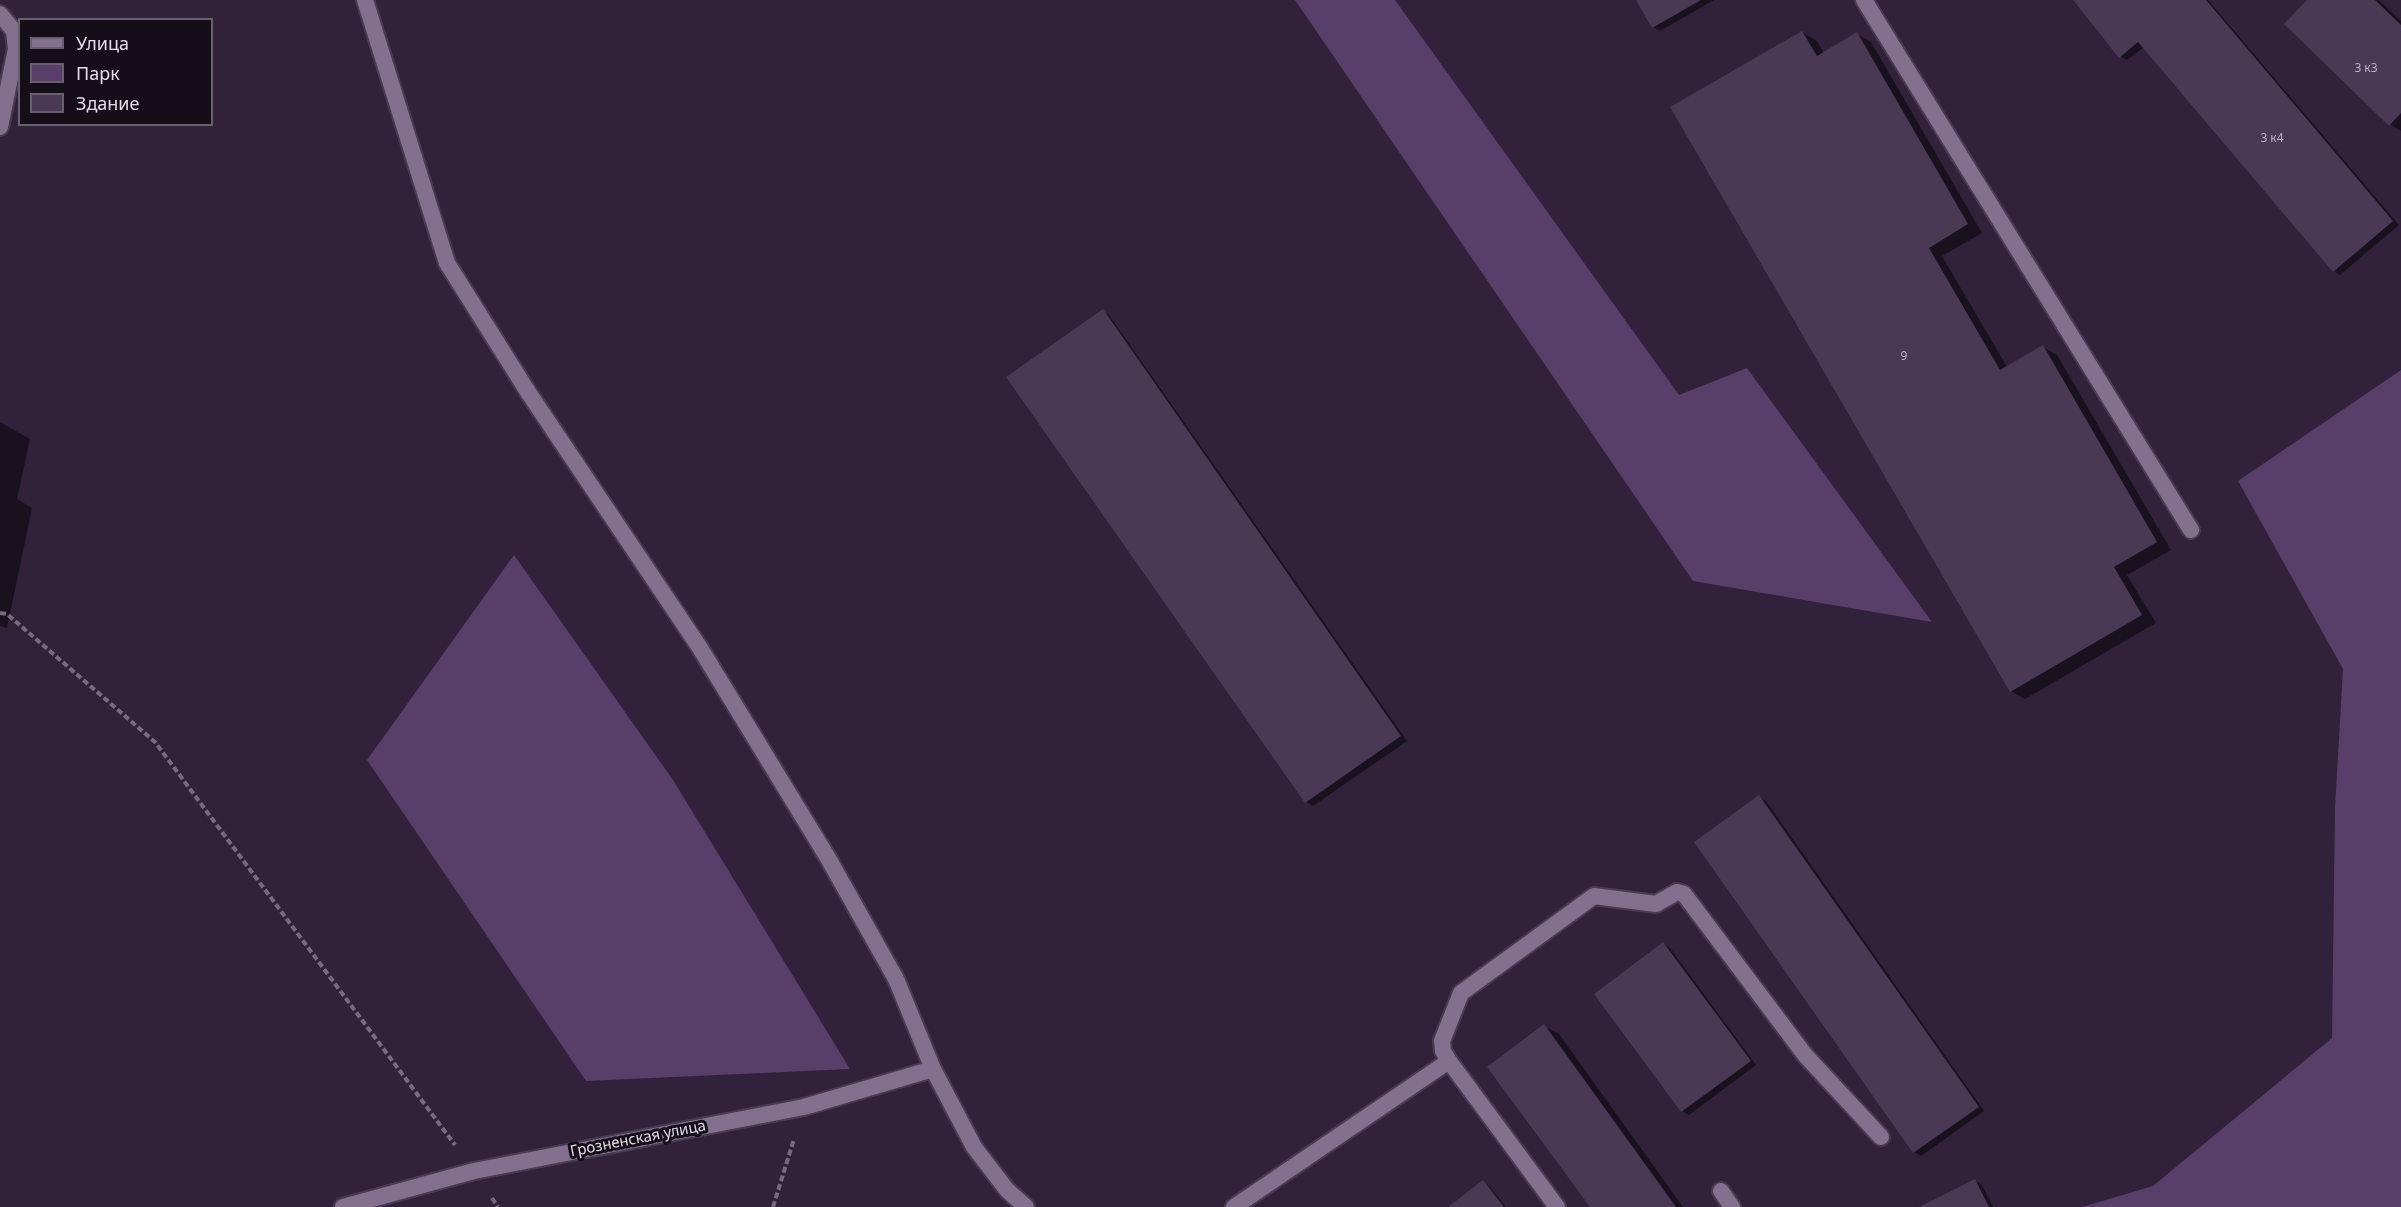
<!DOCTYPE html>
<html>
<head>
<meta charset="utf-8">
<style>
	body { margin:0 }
	#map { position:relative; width:2401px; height:1207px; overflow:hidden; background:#31213a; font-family:"Noto Sans",sans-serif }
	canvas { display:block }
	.legend { position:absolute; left:18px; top:18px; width:195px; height:108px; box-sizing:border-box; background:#150e19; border:2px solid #68606d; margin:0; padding:8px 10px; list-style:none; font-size:18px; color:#e5dbec }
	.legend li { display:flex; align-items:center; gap:12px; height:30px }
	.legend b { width:30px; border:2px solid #68606d }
</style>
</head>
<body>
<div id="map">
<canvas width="2401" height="1207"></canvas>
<ul class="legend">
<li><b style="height:8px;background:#82708e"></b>Улица</li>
<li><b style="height:16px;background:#583e68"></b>Парк</li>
<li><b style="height:16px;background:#493954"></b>Здание</li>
</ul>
</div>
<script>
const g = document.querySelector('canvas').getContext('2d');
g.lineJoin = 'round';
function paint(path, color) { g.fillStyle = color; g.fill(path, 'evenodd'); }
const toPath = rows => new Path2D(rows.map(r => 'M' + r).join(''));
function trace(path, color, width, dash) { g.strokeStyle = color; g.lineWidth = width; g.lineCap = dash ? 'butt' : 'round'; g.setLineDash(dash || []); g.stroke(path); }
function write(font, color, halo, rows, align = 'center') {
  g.font = font + ' "Noto Sans",sans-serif'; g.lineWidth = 6; g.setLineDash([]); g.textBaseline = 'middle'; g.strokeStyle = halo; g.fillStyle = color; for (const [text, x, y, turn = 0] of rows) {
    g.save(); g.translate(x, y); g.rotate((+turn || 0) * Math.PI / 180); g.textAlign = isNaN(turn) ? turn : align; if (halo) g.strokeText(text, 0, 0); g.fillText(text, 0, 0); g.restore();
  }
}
paint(toPath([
	[1295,0,1395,0,1679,395,1747,368,1932,622,1693,581],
	[2401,370,2401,1207,2082,1207,2153,1186,2332,1038,2335,807,2343,669,2238,481],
	[514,555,673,780,850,1069,586,1081,367,760]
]), '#583e68');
paint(toPath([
	[1637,0,1714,0,1660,31,1653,27],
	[2075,0,2208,0,2399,225,2340,275,2334,271,2144,47,2127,60,2120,56],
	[2310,0,2379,0,2401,21,2401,131,2390,124],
	[1802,32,1817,41,1824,54,1857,34,1871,42,1982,233,1942,256,2007,367,2043,347,2057,355,2171,550,2127,575,2156,623,2025,699,2011,691],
	[1103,311,1109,315,1407,741,1313,806,1306,802,1008,377],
	[0,422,30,439,17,499,32,508,7,628,0,626],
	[1759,797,1766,801,1984,1111,1921,1156,1914,1152],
	[1664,944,1670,948,1756,1065,1689,1115,1682,1111,1596,994],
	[1544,1026,1559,1034,1683,1207,1592,1207],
	[1975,1181,1982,1185,1993,1207,1922,1207],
	[1483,1182,1489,1186,1506,1207,1450,1207]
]), '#0007');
paint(toPath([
	[1636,0,1701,0,1652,28],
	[2073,0,2206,0,2393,221,2333,272,2138,42,2119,58],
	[2307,0,2375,0,2401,25,2401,113,2389,126,2284,24],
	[1802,31,1817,56,1857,32,1968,224,1929,248,2000,370,2043,345,2157,542,2114,567,2142,615,2010,692,1670,107],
	[1103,309,1401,736,1305,803,1006,377],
	[1759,795,1979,1107,1913,1153,1694,842],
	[1663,942,1751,1061,1681,1112,1594,994],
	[1544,1024,1676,1207,1590,1207,1487,1067],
	[1975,1179,1989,1207,1919,1207],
	[1483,1180,1504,1207,1448,1207]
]), '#493954');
const service = toPath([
	[365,0,447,263,528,392,700,648,828,858,896,979,933,1069,974,1147,1007,1190,1026,1207],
	[1864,0,2191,530],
	[0,14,14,31,16,49,0,127],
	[1449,1061,1557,1207],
	[1721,1191,1732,1207],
	[1234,1207,1449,1061,1443,1051,1442,1041,1461,993,1594,896,1656,904,1677,892,1684,894,1805,1055,1881,1137]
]);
const minor = toPath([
	[343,1207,474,1171,804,1107,933,1069]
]);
trace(service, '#493c52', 20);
trace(minor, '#493c52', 20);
trace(toPath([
	[0,613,7,614,155,742,455,1145],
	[492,1198,498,1207],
	[773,1207,794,1139]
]), '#786a80', 4, [6, 3]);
trace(service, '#82708e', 16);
trace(minor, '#82708e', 16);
write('12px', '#beb2c6', null, [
	["3 к3",2366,69],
	["3 к4",2272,139],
	["9",1904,357]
]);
write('15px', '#e5dbec', '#150e19', [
	["Грозненская улица",638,1139,-11]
]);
</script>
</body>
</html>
